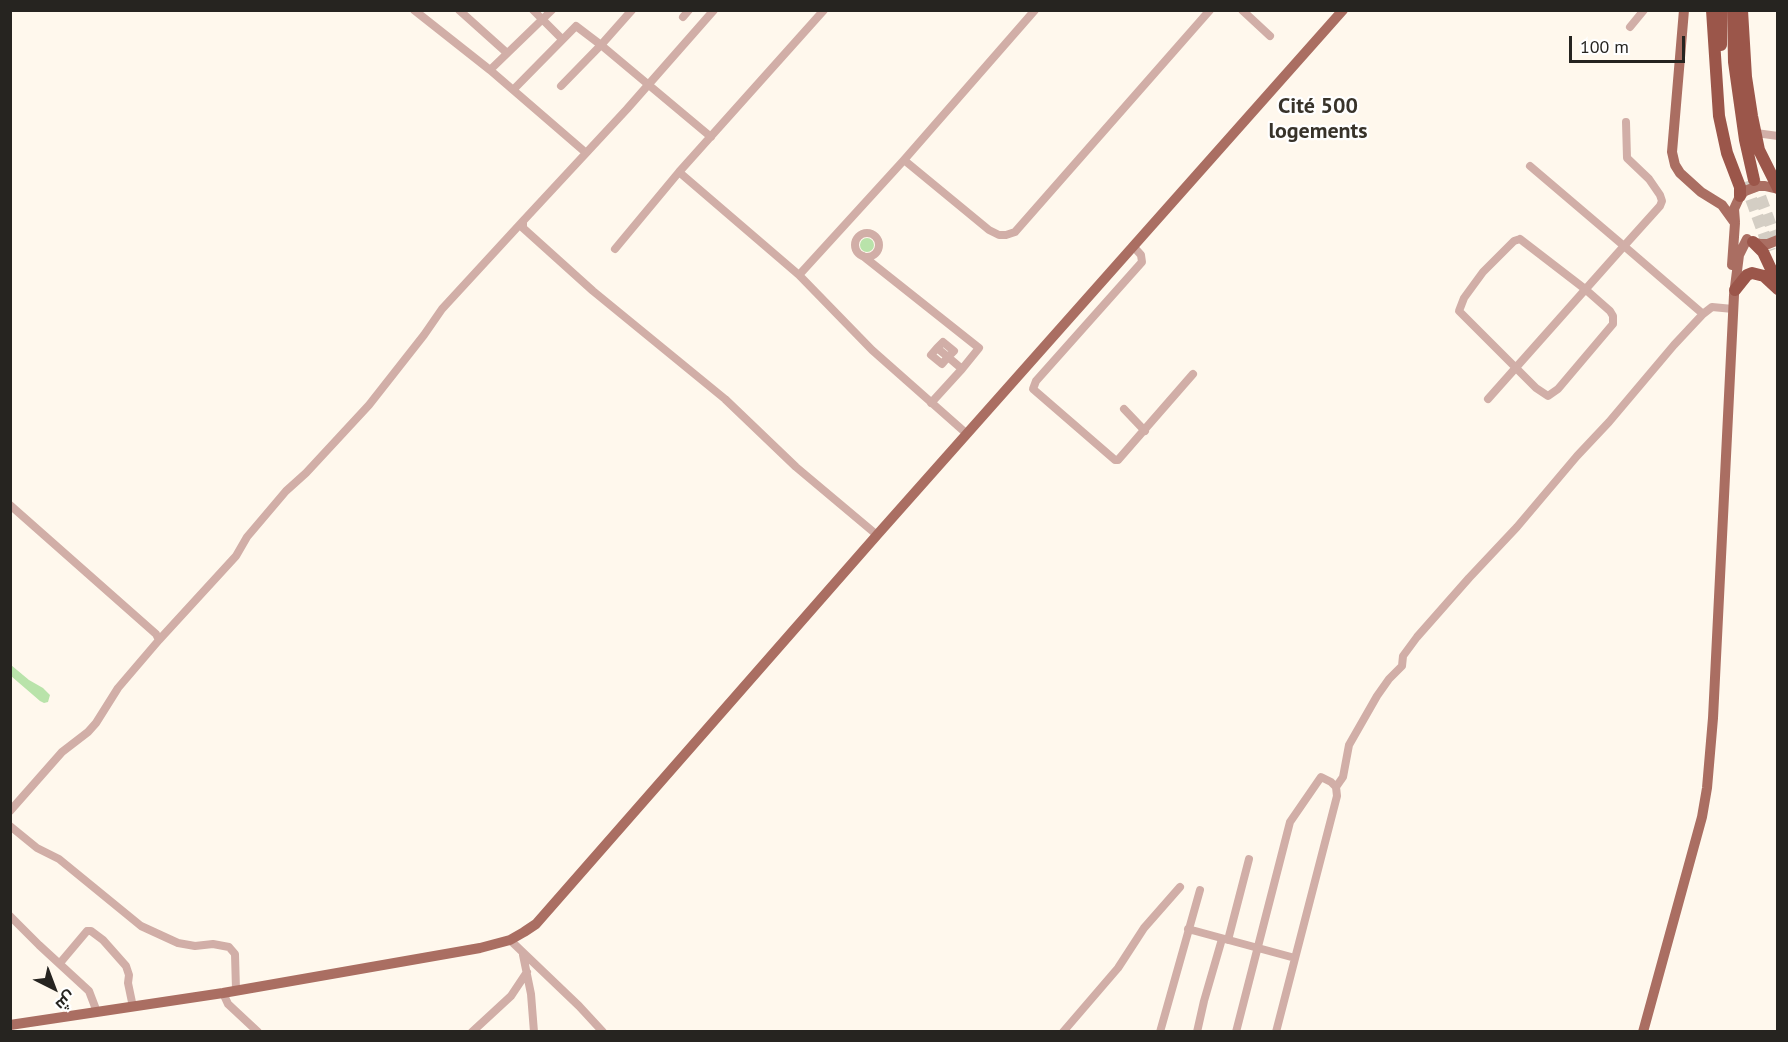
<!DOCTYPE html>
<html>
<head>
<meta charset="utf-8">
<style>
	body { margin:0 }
	#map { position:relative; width:1788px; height:1042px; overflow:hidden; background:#fff8ed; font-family:"PT Sans",Cairo,sans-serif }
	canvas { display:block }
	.frame { position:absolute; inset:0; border:12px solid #262420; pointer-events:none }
	.north { position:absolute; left:24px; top:958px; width:60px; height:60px; -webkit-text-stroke:4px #fff; paint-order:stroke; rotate:138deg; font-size:16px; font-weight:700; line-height:24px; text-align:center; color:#262420 }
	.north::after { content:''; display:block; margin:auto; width:21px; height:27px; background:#262420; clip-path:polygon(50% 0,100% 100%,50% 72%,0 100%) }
	.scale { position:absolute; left:1569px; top:36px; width:116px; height:27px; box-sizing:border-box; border:3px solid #262420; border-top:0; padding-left:8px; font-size:18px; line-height:21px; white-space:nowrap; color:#262420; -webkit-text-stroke:4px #fff; paint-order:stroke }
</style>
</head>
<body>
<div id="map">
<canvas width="1788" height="1042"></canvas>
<div class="frame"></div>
<div class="north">ش</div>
<div class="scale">100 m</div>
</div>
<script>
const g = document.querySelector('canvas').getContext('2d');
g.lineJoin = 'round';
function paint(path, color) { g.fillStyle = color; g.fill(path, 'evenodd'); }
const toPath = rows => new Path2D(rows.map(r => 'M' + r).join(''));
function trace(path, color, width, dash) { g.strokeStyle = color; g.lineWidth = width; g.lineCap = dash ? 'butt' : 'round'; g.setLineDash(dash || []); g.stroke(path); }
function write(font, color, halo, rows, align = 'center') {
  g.font = font + ' "PT Sans",sans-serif'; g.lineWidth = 4.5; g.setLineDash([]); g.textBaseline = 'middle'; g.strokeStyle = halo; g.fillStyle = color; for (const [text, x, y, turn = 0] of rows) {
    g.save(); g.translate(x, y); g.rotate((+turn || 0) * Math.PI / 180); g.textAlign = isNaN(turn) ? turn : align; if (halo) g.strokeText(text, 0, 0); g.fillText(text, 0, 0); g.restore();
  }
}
paint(toPath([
	'860 245a7 7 0 1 1 14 0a7 7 0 1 1-14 0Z',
	[11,665,29,680,43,688,50,695,48,702,44,703,40,701,11,676]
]), '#b9e3aa');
trace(toPath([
	[1754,180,1778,245],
	[1745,182,1770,251]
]), '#d4cec4', 12, [12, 6]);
trace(toPath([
	[414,10,490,70,585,152],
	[459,10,507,53],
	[533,10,562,39],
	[632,10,601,45,711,137],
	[714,10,627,109,523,221,523,228,593,291,725,399,796,467,877,535],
	[1242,10,1270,36],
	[683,17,689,10],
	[1630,27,1644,10],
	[490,70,552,10],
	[513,90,576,26,601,45,561,86],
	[1756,133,1778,136],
	[904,160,989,230,999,235,1006,235,1015,232,1210,10],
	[1530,166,1624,246,1660,206,1662,201,1660,195,1649,179,1627,158,1626,122],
	[679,172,799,275,872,350,967,434],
	'855 245a12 12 0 1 1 24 0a12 12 0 1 1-24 0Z',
	[1520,239,1585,289,1610,311,1613,316,1613,324,1558,389,1548,396,1536,388,1459,311,1464,298,1483,272,1514,241,1520,239],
	[1133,246,1141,255,1142,262,1036,381,1033,389,1115,460,1118,460,1193,374],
	[615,249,679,172,824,10],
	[863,256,979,348,962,369,931,403],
	[799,275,904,160,1035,10],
	[937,348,943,342,954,351,948,357,942,364,931,355,937,348,948,357,962,369],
	[1488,399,1624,246,1703,314],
	[1124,409,1145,431],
	[10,505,156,634,159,640,118,688,96,723,88,732,62,752,10,811],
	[159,640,236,556,247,537,286,491,306,473,369,405,424,335,442,309,523,221],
	[1336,787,1343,777,1349,745,1377,696,1389,679,1402,666,1403,656,1417,637,1469,578,1517,527,1577,456,1609,422,1674,345,1703,314,1712,307,1733,309],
	[10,826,37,848,59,859,141,926,178,943,195,946,213,944,229,947,235,954,236,990],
	[10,916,39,945,89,991,97,1012],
	[1188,929,1295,958],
	[510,940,579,1006,603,1032],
	[1228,940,1249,859],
	[523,955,531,994,534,1032],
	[60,963,87,931,91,931,103,940,126,966,129,975,128,983,133,1007],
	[223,993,228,1004,258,1032],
	[472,1032,511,996,527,972],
	[1063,1032,1118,968,1144,928,1180,887],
	[1160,1032,1200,890],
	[1197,1032,1204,1001,1222,939],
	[1236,1032,1290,822,1321,777,1331,782,1336,787,1337,796,1276,1032]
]), '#d1aea7', 8);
trace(toPath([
	[1684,10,1672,152,1675,165,1680,173,1701,192,1722,205,1735,223,1732,265],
	[1735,222,1734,209,1740,196,1745,191,1758,186,1765,186,1778,189],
	[1750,241,1760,244,1768,244,1778,240],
	[10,1025,223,993,480,948,510,940,524,932,536,924,877,535,1343,10],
	[1643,1032,1702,817,1707,788,1713,718,1734,295,1739,255,1747,239]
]), '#aa6e62', 10);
trace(toPath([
	[1712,10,1719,116,1727,153,1740,187,1740,196],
	[1721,10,1721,45],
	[1733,10,1734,62,1745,140,1754,180],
	[1742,10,1746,77,1752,116,1759,150,1778,188],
	[1753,242,1763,252,1778,284],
	[1735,290,1747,275,1752,273,1764,276,1778,289]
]), '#9b564a', 12);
write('bold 22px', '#38332a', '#fff', [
	["Cité 500",1318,107],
	["logements",1318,132]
]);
</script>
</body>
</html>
